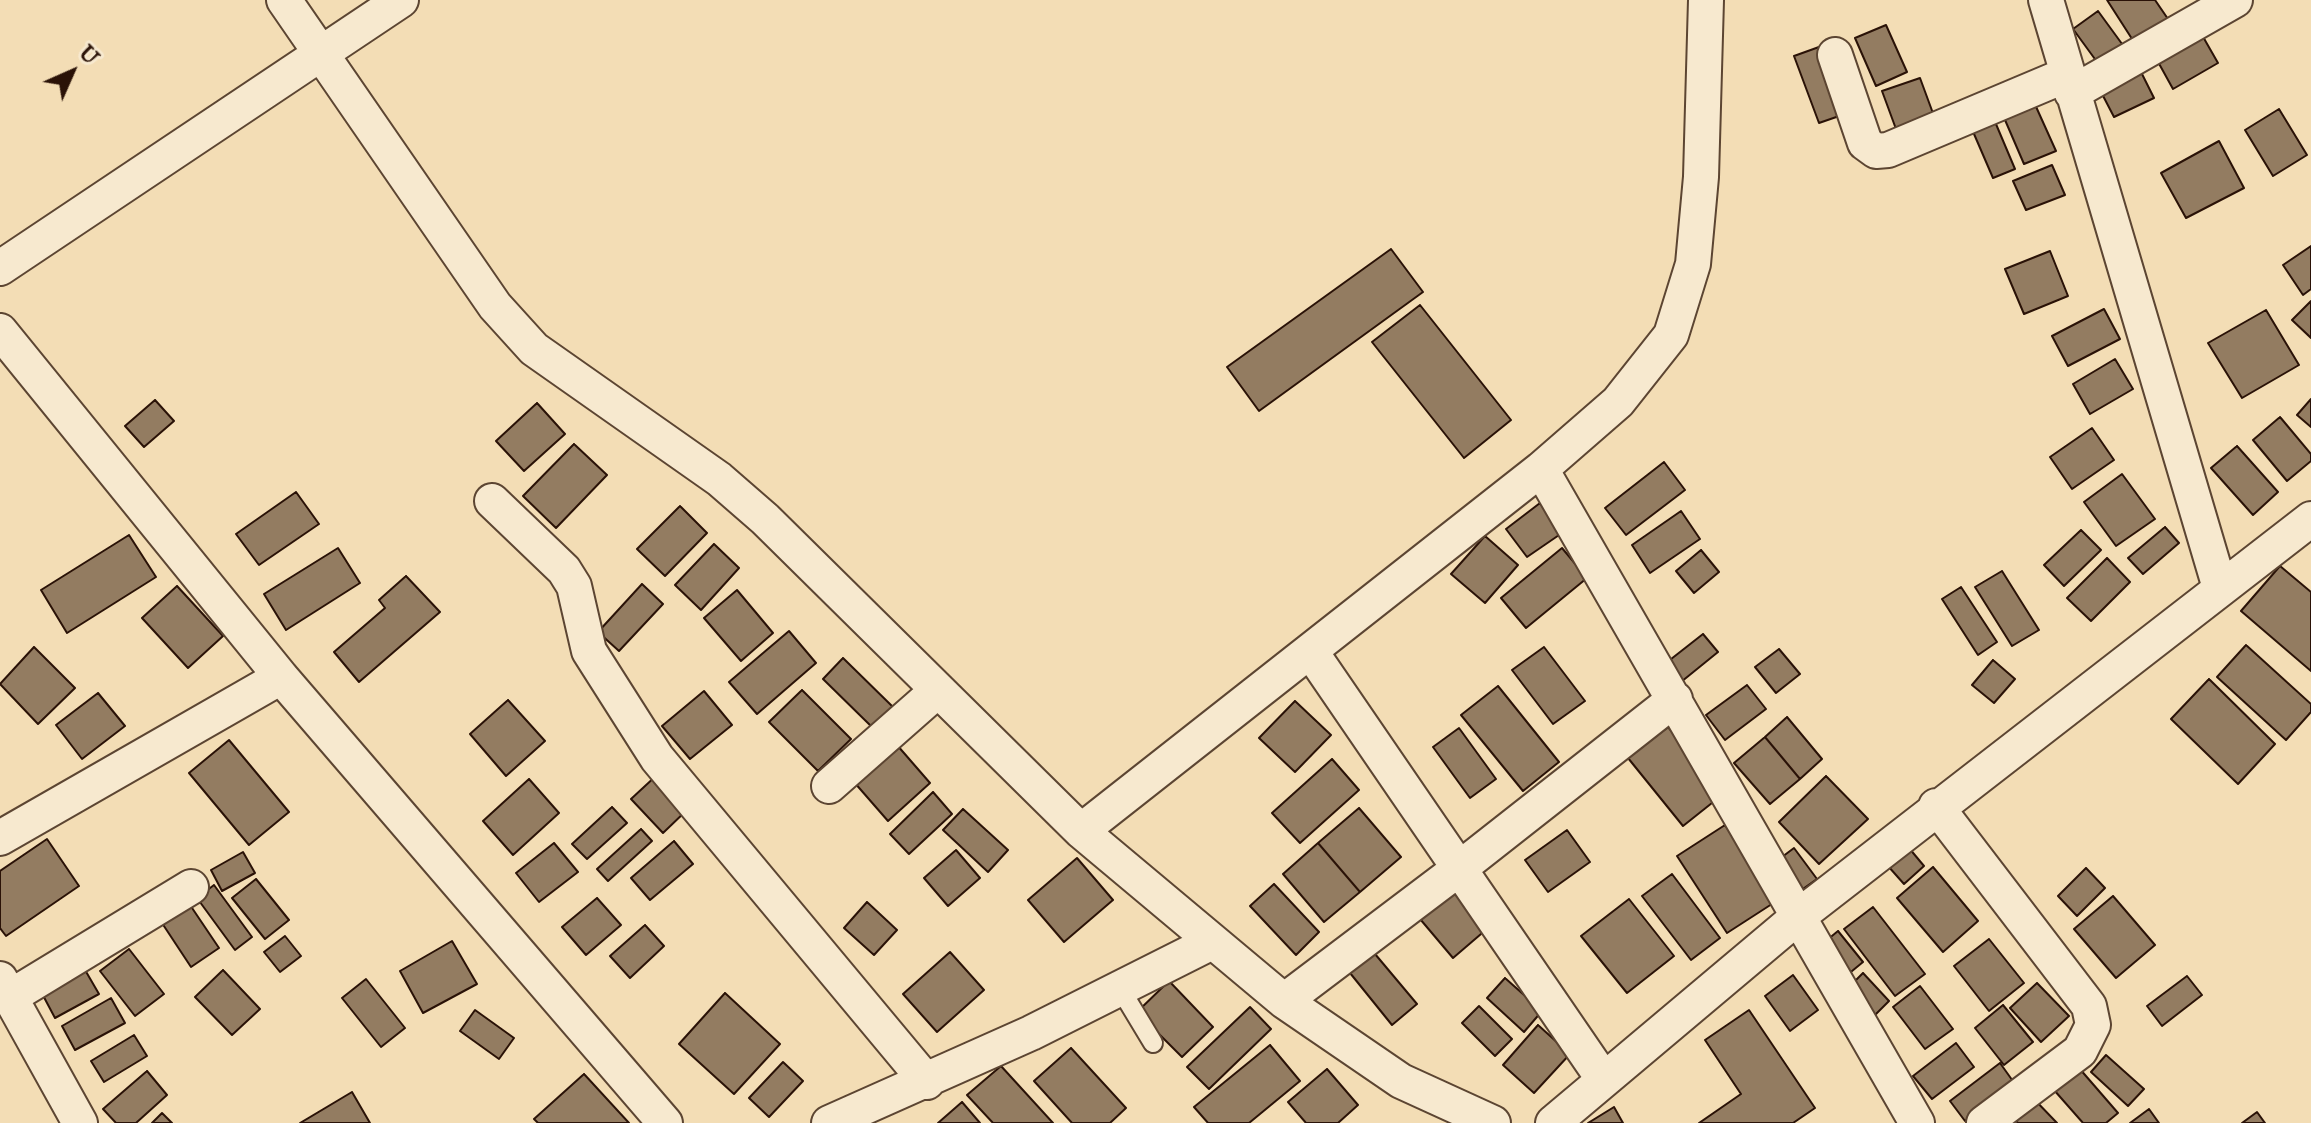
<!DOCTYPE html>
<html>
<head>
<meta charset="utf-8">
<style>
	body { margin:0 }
	#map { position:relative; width:2311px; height:1123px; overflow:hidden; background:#f3ddb5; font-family:"IM FELL Great Primer",serif }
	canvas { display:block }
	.north { position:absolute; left:32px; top:32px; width:80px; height:80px; -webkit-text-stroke:6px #f7e9cf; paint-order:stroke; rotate:45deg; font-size:22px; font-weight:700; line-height:32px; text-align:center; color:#2a1207 }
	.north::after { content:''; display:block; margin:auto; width:28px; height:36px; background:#2a1207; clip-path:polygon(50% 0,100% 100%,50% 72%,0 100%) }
</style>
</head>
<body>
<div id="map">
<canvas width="2311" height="1123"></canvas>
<div class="north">U</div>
</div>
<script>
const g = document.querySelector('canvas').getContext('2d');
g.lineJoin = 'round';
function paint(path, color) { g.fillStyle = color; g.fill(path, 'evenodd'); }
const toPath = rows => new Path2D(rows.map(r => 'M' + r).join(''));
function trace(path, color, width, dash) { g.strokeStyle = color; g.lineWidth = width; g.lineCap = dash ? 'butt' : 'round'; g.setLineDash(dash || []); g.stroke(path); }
const building = toPath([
	[2107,0,2155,0,2168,19,2134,42,2107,0],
	[2098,11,2125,48,2100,66,2073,29,2098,11],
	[1886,25,1907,72,1876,86,1855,38,1886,25],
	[2202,35,2218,63,2173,89,2157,60,2202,35],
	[1819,47,1845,114,1819,123,1794,56,1819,47],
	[2140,70,2154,98,2114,117,2100,90,2140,70],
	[1920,78,1934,116,1896,129,1882,91,1920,78],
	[2033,100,2056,151,2024,164,2002,113,2033,100],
	[2279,109,2307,155,2273,176,2245,130,2279,109],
	[1993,117,2015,169,1993,178,1971,127,1993,117],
	[2219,141,2244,188,2186,218,2161,173,2219,141],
	[2052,165,2065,195,2026,210,2013,181,2052,165],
	[2311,246,2311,289,2303,295,2283,265,2311,246],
	[1391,249,1423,292,1259,411,1227,367,1391,249],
	[2050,251,2068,296,2024,314,2005,269,2050,251],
	[2311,301,2311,338,2292,320,2311,301],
	[1420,305,1511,420,1464,458,1372,342,1420,305],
	[2104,309,2120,339,2068,366,2052,336,2104,309],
	[2266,310,2299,365,2242,398,2208,343,2266,310],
	[2115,359,2133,389,2090,414,2073,384,2115,359],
	[2311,399,2311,427,2297,415,2311,399],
	[155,400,174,421,144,447,125,426,155,400],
	[537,403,565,434,524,471,496,441,537,403],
	[2280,417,2311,454,2311,461,2287,481,2253,440,2280,417],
	[2092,428,2114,460,2072,489,2050,457,2092,428],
	[574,444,607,475,556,528,523,496,574,444],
	[2237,446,2278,492,2253,515,2211,468,2237,446],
	[1664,462,1685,490,1626,535,1605,508,1664,462],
	[2122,474,2155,519,2116,546,2084,502,2122,474],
	[296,492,319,524,259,565,236,534,296,492],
	[1540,503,1562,533,1527,557,1506,529,1540,503],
	[680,506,707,533,665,576,637,549,680,506],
	[1681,511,1700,539,1650,573,1632,545,1681,511],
	[2165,527,2179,543,2143,574,2128,558,2165,527],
	[2081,530,2101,550,2064,586,2044,565,2081,530],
	[129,535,156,577,67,633,41,590,129,535],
	[1485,536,1518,565,1485,603,1451,574,1485,536],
	[714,544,739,568,701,610,675,585,714,544],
	[338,548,360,583,286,630,264,594,338,548],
	[1562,548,1587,578,1526,628,1501,598,1562,548],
	[1701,550,1719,572,1694,593,1676,571,1701,550],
	[2107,558,2130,582,2091,621,2067,598,2107,558],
	[2280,566,2311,592,2311,671,2241,611,2280,566],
	[2002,571,2039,630,2012,646,1975,587,2002,571],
	[406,576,440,612,359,682,334,652,385,608,379,600,406,576],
	[642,584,663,604,619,651,598,632,642,584],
	[177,586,223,636,188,668,142,618,177,586],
	[1961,587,1997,642,1978,655,1942,599,1961,587],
	[737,590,773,633,741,661,704,618,737,590],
	[789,631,816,663,757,714,729,682,789,631],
	[1703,634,1718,652,1681,682,1666,663,1703,634],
	[2246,645,2311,704,2311,712,2286,740,2217,677,2246,645],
	[34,647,75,688,38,724,0,684,34,647],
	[1544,647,1585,701,1553,724,1512,670,1544,647],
	[1779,649,1800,674,1776,693,1755,667,1779,649],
	[843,658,894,708,874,729,823,679,843,658],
	[1993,660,2015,679,1994,703,1972,685,1993,660],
	[2209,679,2275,744,2238,784,2171,719,2209,679],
	[1747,685,1766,709,1725,740,1706,715,1747,685],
	[1498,686,1559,762,1523,791,1461,715,1498,686],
	[802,690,851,739,818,771,769,722,802,690],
	[704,691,732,725,690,759,662,726,704,691],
	[98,693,125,726,82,759,56,725,98,693],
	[508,700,545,741,506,776,470,734,508,700],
	[1295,701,1331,735,1295,772,1259,738,1295,701],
	[1787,717,1822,759,1800,779,1765,737,1787,717],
	[1668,727,1722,795,1683,826,1628,758,1668,727],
	[1459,728,1496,779,1470,798,1433,747,1459,728],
	[1765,737,1800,779,1770,804,1734,763,1765,737],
	[229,740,289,812,249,845,189,773,229,740],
	[897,745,930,783,888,821,854,782,897,745],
	[1332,759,1359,790,1300,843,1272,813,1332,759],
	[658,774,689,808,663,833,631,799,658,774],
	[1826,776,1868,819,1819,864,1779,822,1826,776],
	[529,779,559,813,513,855,483,821,529,779],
	[933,792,952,814,909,854,890,834,933,792],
	[612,807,627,823,587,859,572,844,612,807],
	[1359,808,1401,857,1360,892,1318,843,1359,808],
	[963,809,1008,850,988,872,943,830,963,809],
	[1725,825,1775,902,1727,933,1677,856,1725,825],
	[641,829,652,841,608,881,597,869,641,829],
	[1567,830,1590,862,1548,892,1525,860,1567,830],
	[47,839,79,886,6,936,0,928,0,871,47,839],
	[674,841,693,864,650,900,631,878,674,841],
	[554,843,578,872,539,902,516,873,554,843],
	[1318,843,1360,892,1324,922,1283,874,1318,843],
	[1794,848,1817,879,1800,891,1778,860,1794,848],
	[1909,848,1924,866,1904,884,1888,866,1909,848],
	[956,850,980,878,948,906,924,878,956,850],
	[243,852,255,873,222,891,211,870,243,852],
	[1077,858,1113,900,1064,942,1028,900,1077,858],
	[1933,867,1978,921,1943,952,1897,898,1933,867],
	[2086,868,2105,888,2077,916,2058,896,2086,868],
	[1672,874,1720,938,1691,960,1642,896,1672,874],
	[256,879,289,920,265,939,232,898,256,879],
	[1450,883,1488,928,1453,958,1415,913,1450,883],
	[1274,884,1319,932,1296,955,1250,906,1274,884],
	[214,885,252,937,235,950,197,898,214,885],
	[2113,896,2155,945,2116,978,2074,929,2113,896],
	[597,898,621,925,586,955,562,927,597,898],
	[186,899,219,948,191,967,158,917,186,899],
	[1629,899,1674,956,1627,993,1581,936,1629,899],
	[867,902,897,930,874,955,844,928,867,902],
	[1873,907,1925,974,1895,996,1844,929,1873,907],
	[645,925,664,946,630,978,610,956,645,925],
	[1838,931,1863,962,1846,976,1821,945,1838,931],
	[285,936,301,956,280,972,264,952,285,936],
	[1989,939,2024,983,1989,1011,1954,966,1989,939],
	[452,941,477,984,423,1013,400,971,452,941],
	[1370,948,1417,1004,1392,1025,1346,968,1370,948],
	[129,949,164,994,135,1016,100,971,129,949],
	[950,952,984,990,937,1032,903,994,950,952],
	[81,963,99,994,55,1018,38,986,81,963],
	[223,970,260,1009,232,1035,195,997,223,970],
	[1863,973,1889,1001,1875,1015,1849,987,1863,973],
	[1793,975,1818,1010,1790,1031,1765,996,1793,975],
	[2187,976,2202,995,2162,1026,2147,1006,2187,976],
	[1505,978,1542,1011,1524,1032,1487,998,1505,978],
	[366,979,405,1028,381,1047,342,998,366,979],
	[1169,981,1213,1027,1182,1057,1137,1012,1169,981],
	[2037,983,2069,1016,2041,1042,2010,1008,2037,983],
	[1920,986,1953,1029,1925,1049,1893,1007,1920,986],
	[725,993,780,1044,734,1094,679,1044,725,993],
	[111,998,125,1023,75,1050,62,1026,111,998],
	[2003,1005,2033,1042,2004,1065,1975,1028,2003,1005],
	[1479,1006,1512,1039,1495,1056,1462,1023,1479,1006],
	[1250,1007,1271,1029,1209,1089,1187,1067,1250,1007],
	[475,1010,514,1038,499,1059,460,1031,475,1010],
	[1749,1010,1815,1108,1793,1123,1699,1123,1741,1094,1705,1040,1749,1010],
	[1538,1025,1570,1054,1534,1093,1503,1065,1538,1025],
	[134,1035,147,1056,104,1082,91,1061,134,1035],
	[1956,1043,1974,1067,1932,1099,1913,1076,1956,1043],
	[1270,1045,1300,1081,1249,1123,1208,1123,1194,1107,1270,1045],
	[1071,1048,1126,1108,1110,1123,1072,1123,1034,1081,1071,1048],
	[2106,1055,2144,1089,2128,1106,2091,1072,2106,1055],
	[783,1062,803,1081,769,1117,749,1098,783,1062],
	[2000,1063,2015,1084,1965,1121,1950,1101,2000,1063],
	[1001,1066,1053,1123,993,1123,967,1095,1001,1066],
	[2079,1068,2118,1113,2106,1123,2083,1123,2054,1090,2079,1068],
	[1327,1069,1358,1105,1338,1123,1306,1123,1288,1102,1327,1069],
	[147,1071,167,1095,136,1123,116,1123,103,1109,147,1071],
	[584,1074,629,1123,538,1123,534,1119,584,1074],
	[352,1092,370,1123,300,1123,352,1092],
	[2033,1098,2057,1123,2018,1123,2013,1118,2033,1098],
	[962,1102,980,1123,938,1123,962,1102],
	[1614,1107,1623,1123,1588,1123,1614,1107],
	[2149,1109,2159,1123,2130,1123,2149,1109],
	[2257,1112,2265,1123,2242,1123,2257,1112],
	[162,1113,172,1123,152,1123,162,1113]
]);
paint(building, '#937c61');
trace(building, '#2a1207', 2);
const service = toPath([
	[1121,990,1153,1043]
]);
const minor = toPath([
	[284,0,495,306,534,349,719,479,765,519,1081,831,1284,1001,1401,1081,1493,1123],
	[2046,0,2220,588],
	[1835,55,1865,143,1876,151,1888,150,2066,75],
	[2072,93,2235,0],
	[0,268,401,0],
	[0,331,281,677,665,1123],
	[1541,469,1917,1123],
	[492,501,564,570,574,586,589,651,657,758,927,1082],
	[1311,652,1604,1080],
	[829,786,938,690],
	[1936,806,2089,1006,2093,1025,2080,1051,1984,1123],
	[1081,831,1541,469,1618,402,1671,335,1693,264,1701,177,1706,0],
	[0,838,281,677],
	[0,979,80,1123],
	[10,997,191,887],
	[1284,1001,1460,868,1675,699],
	[829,1123,1031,1033,1212,942],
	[1553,1123,1799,916,2311,519]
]);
trace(service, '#5c4532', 22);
trace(minor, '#5c4532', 38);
trace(service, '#f7e9cf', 18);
trace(minor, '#f7e9cf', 34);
</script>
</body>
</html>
